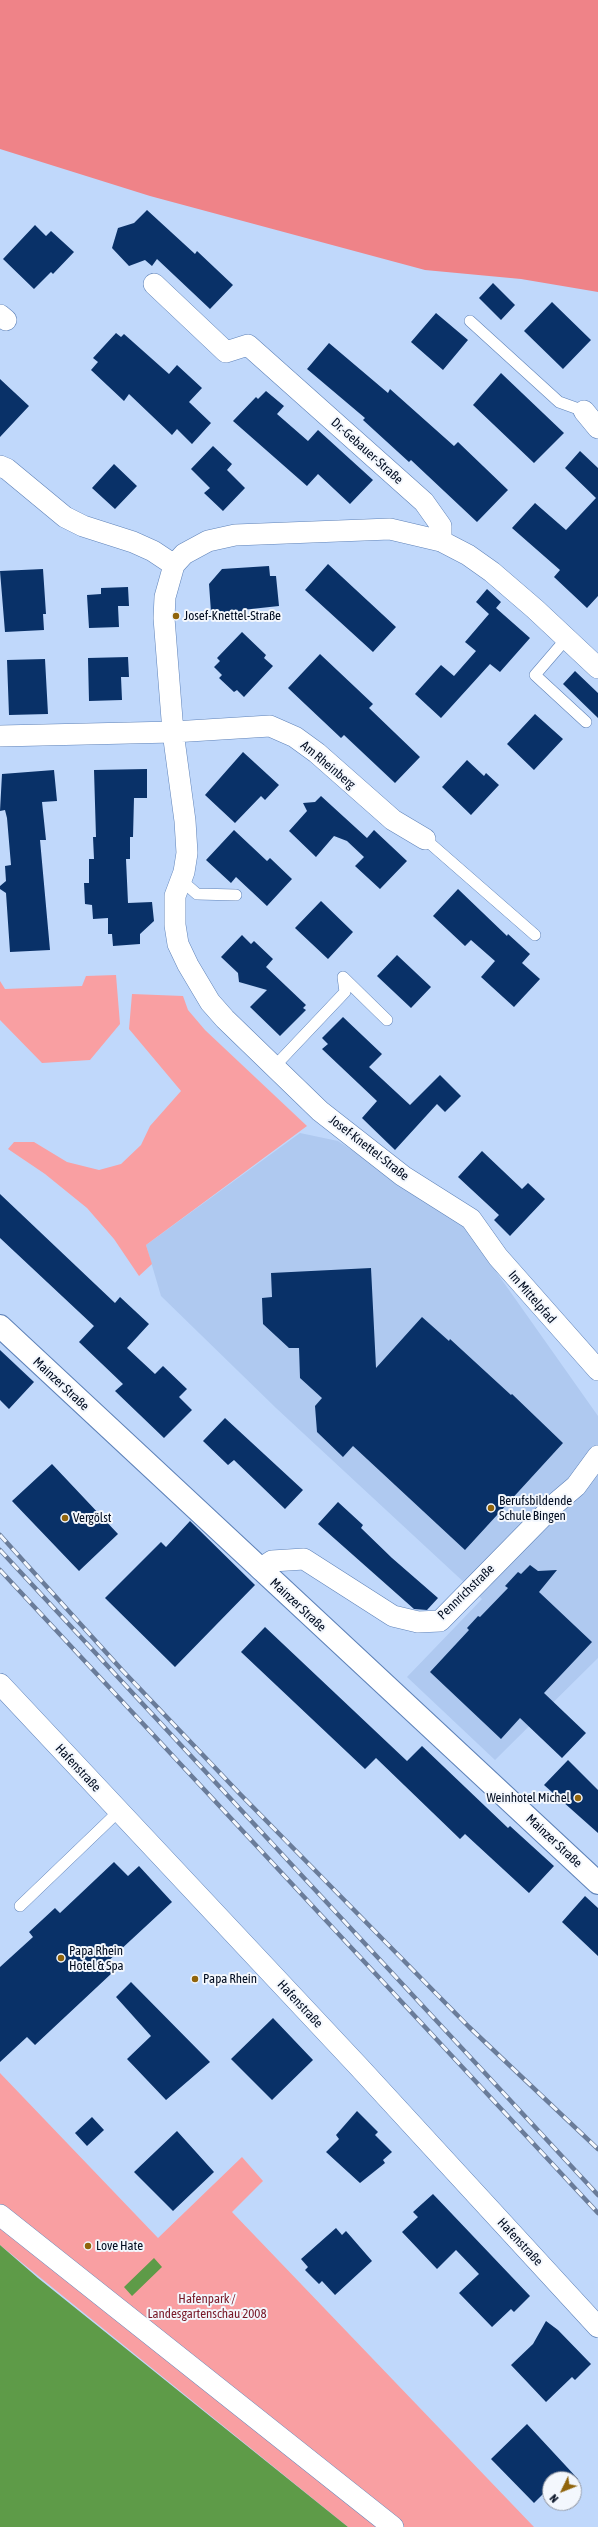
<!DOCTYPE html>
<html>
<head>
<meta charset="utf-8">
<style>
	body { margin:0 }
	#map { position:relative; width:598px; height:2527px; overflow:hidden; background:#c0d8fb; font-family:"Asap Condensed",sans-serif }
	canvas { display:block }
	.north { position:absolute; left:542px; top:2471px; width:40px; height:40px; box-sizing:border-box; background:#f3f7fd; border:1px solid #9399a5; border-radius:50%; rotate:227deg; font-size:11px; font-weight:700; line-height:16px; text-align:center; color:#020d21 }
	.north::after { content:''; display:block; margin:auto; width:14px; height:18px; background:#90640c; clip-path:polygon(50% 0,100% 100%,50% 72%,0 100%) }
</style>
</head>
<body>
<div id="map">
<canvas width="598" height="2527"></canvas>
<div class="north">N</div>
</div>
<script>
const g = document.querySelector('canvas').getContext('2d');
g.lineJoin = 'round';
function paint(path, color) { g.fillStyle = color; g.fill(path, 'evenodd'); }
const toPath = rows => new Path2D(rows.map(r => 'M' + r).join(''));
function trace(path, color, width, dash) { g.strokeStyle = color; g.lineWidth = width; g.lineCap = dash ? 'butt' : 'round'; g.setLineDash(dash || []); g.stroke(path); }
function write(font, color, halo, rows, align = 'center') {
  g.font = font + ' "Asap Condensed",sans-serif'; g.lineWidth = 4; g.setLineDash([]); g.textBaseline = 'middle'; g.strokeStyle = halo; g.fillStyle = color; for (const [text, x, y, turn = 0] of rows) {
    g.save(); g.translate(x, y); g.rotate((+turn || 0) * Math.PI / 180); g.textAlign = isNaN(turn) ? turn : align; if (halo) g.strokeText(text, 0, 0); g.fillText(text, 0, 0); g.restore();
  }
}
paint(toPath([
	[300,1133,338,1141,461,1222,598,1416,598,1658,495,1760,407,1677,482,1599,276,1408,161,1296,146,1245]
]), '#afc9f0');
paint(toPath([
	[116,975,120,1024,90,1060,42,1063,0,1020,0,981,5,989,82,986,86,976],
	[132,994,183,996,188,1010,205,1030,307,1126,146,1245,152,1264,139,1276,114,1239,87,1208,45,1174,8,1149,14,1142,34,1142,67,1162,99,1170,121,1164,141,1145,150,1126,181,1091,129,1029],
	[0,2073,158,2238,242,2157,263,2181,232,2212,534,2527,348,2527,0,2245]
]), '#f99fa2');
paint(toPath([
	[0,0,598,0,598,292,521,279,425,270,150,196,0,149]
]), '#ef8388');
paint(toPath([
	[0,2245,38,2278,348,2527,0,2527],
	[154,2258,162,2267,132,2296,124,2287]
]), '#5e9b48');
paint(toPath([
	[147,210,195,254,197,251,233,285,210,309,157,259,152,266,145,260,129,266,112,248,118,228,134,223],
	[35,225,46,236,51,231,74,252,53,274,51,272,34,289,3,259],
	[493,283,515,305,501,320,479,298],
	[552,302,591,340,563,369,524,331],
	[436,313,468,340,443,370,411,342],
	[116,333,121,337,124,334,169,374,177,365,202,388,189,402,211,423,192,444,177,429,172,435,129,394,124,401,91,370,98,362,93,358],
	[329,343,388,393,390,389,454,446,458,442,508,490,477,522,411,460,409,462,363,420,365,418,307,369],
	[501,373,564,433,534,463,473,405],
	[0,379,29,406,0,437],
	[266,391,284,406,277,414,308,441,318,430,373,480,350,504,318,474,307,486,233,421,256,397,258,399],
	[213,446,232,464,227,470,245,488,223,511,204,493,210,488,191,469],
	[580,451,598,468,598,596,587,608,554,577,560,570,512,528,535,503,566,530,596,498,565,468],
	[114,464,137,486,115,509,92,488],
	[328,564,396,627,373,652,305,590],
	[269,566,270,576,276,576,279,606,242,610,243,619,220,621,211,612,209,584,222,569],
	[43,569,46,614,43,614,44,630,5,632,0,571],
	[128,587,129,606,118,606,119,627,89,628,87,595,101,594,101,588],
	[487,589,501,602,496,608,530,638,500,672,490,664,441,718,415,694,441,665,454,676,476,651,465,642,489,614,476,602],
	[242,632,266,655,264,658,273,666,244,697,237,690,234,692,219,678,222,675,214,667,220,661,217,658],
	[320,654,373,704,369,708,420,757,395,783,344,735,341,738,288,688],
	[128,657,129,677,121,677,122,700,89,701,88,658],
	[45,659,48,714,9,715,7,660],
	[575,671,598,693,598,718,563,684],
	[535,714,563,739,534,770,507,744],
	[243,752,279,785,265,800,261,796,235,823,205,795],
	[467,760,484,776,486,773,499,785,471,815,442,787],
	[147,769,147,798,134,798,133,837,130,837,130,859,126,859,128,903,152,902,154,921,140,934,140,944,113,946,112,934,108,934,108,918,93,919,92,905,85,904,84,883,89,883,89,859,94,859,93,837,96,837,94,770],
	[54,770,57,801,42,802,46,840,40,840,50,950,10,952,6,893,0,889,0,886,6,881,5,866,11,865,7,818,5,810,0,811,2,774],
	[321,796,367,838,374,830,407,861,380,889,355,866,364,857,347,841,334,836,316,857,289,831,307,811,303,803,315,802],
	[234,830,267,861,270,858,292,879,267,906,236,877,231,883,206,860],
	[458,889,507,936,508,934,530,954,522,963,540,979,514,1007,481,977,495,961,471,940,465,946,433,916],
	[321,901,353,932,328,959,295,928],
	[242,935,251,944,254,941,273,959,266,967,306,1005,303,1008,306,1010,280,1036,250,1007,267,990,239,982,238,973,221,957],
	[397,955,431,987,411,1008,377,976],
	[343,1017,382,1054,369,1067,410,1105,440,1075,461,1096,445,1112,437,1104,395,1150,362,1118,377,1101,322,1049,328,1044,322,1038],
	[482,1151,522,1189,528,1183,545,1199,510,1236,494,1220,499,1215,458,1177],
	[0,1194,115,1303,120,1297,149,1324,127,1348,155,1374,163,1366,187,1389,179,1397,192,1410,164,1438,115,1391,123,1384,79,1342,94,1326,0,1238],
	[371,1268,376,1368,422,1317,449,1341,450,1339,511,1395,512,1394,563,1443,465,1550,353,1446,343,1457,317,1432,315,1406,322,1398,300,1378,299,1348,289,1348,263,1324,262,1298,272,1297,271,1273],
	[0,1350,34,1382,9,1409,0,1400],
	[225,1418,303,1490,285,1509,234,1460,228,1465,203,1441],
	[52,1464,118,1534,79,1571,12,1501],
	[338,1502,363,1525,361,1528,392,1558,438,1598,427,1610,414,1609,318,1524],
	[190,1521,255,1585,175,1667,105,1598,161,1542,166,1547],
	[530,1565,538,1571,557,1570,539,1592,592,1642,544,1693,586,1733,562,1758,520,1718,501,1739,430,1672,469,1630,467,1628,478,1616,480,1617,508,1588,505,1586,518,1572,521,1574],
	[265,1627,407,1761,422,1746,508,1828,510,1826,554,1866,529,1893,465,1834,460,1839,376,1758,365,1769,241,1652],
	[568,1760,598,1790,598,1833,544,1785],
	[114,1862,128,1876,139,1866,172,1902,104,1965,112,1973,81,2002,35,2045,27,2037,0,2062,0,1967,33,1937,29,1932,55,1908,60,1913],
	[585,1896,598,1908,598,1956,562,1922],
	[131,1982,210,2062,166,2100,127,2059,151,2036,116,1997],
	[273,2018,313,2060,272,2100,231,2059],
	[357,2111,378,2132,375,2135,392,2152,383,2160,385,2163,360,2183,326,2152,339,2139,336,2135],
	[92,2117,104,2130,87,2146,75,2133],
	[177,2131,214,2172,173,2211,134,2172],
	[433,2194,530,2296,514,2312,511,2309,492,2327,459,2293,479,2274,456,2250,437,2269,402,2232,418,2217,413,2212],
	[336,2228,342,2235,346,2231,372,2261,335,2295,322,2281,319,2284,305,2270,308,2267,301,2259],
	[546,2321,558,2330,591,2364,575,2380,572,2377,546,2402,511,2365,533,2344],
	[527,2424,578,2479,550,2479,550,2487,534,2503,491,2459]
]), '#093168');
const lane = toPath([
	[470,321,559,402,584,411],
	[566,639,535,675,586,722],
	[425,839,535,935],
	[181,880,197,894,236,895],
	[343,977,387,1020],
	[274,1067,345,992,343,977],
	[20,1906,118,1812]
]);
const street = toPath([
	[154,284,226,352,248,345,424,502,441,526,441,541],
	[0,315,6,320],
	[584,411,598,428],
	[0,466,7,469,65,517,83,526,133,542,153,551,174,565],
	[598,668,535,609,492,572,468,555,441,541,390,529,235,535,208,541,184,554,174,565,165,597,164,618,173,732,185,821,187,853,184,872,175,896,175,925,178,944,188,965,210,1002,225,1019,320,1111,403,1176,471,1219,498,1257,598,1370],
	[0,736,173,732,270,726,295,737,317,753,393,820,425,839],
	[260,1569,272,1561,304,1559,393,1616,418,1622,440,1621,556,1503,576,1486,598,1456],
	[0,1684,360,2068,598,2327],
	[0,2215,393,2527]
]);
const secondary = toPath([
	[0,1326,598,1883]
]);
trace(lane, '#5e82b8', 12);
trace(street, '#5e82b8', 22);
trace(secondary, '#5e82b8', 24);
trace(lane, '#fff', 11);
trace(street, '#fff', 21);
trace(secondary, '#fff', 22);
const rail = toPath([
	[0,1535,122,1670,240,1794,469,2027,598,2149],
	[0,1550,598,2195],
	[0,1570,598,2213]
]);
trace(rail, '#6a7c99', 4.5);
trace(rail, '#f3f7fd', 3, [9]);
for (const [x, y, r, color] of [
	[176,616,4,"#90640c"],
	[491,1508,4,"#90640c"],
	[65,1518,4,"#90640c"],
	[578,1798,4,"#90640c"],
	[61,1958,4,"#90640c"],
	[195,1979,4,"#90640c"],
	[88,2246,4,"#90640c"]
]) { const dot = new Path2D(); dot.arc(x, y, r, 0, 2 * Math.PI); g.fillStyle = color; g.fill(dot); trace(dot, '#f3f7fd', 1.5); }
write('13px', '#020d21', '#f3f7fd', [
	["Dr.-Gebauer-Straße",367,451,42],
	["Am Rheinberg",328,765,40],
	["Josef-Knettel-Straße",369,1148,38],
	["Im Mittelpfad",532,1297,49],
	["Mainzer Straße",61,1384,43],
	["Pennrichstraße",466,1592,-44],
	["Mainzer Straße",298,1605,43],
	["Hafenstraße",78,1768,47],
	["Mainzer Straße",554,1841,43],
	["Hafenstraße",300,2004,47],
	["Hafenstraße",520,2242,47]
]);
write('13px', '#020d21', '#f3f7fd', [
	["Josef-Knettel-Straße",184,616],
	["Berufsbildende",499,1501],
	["Schule Bingen",499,1516],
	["Vergölst",73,1518],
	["Weinhotel Michel",570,1798,"right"],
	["Papa Rhein",69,1951],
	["Hotel & Spa",69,1966],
	["Papa Rhein",203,1979],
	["Love Hate",96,2246]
], 'left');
write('13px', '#791928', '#f3f7fd', [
	["Hafenpark /",207,2299],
	["Landesgartenschau 2008",207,2314]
]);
</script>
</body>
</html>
